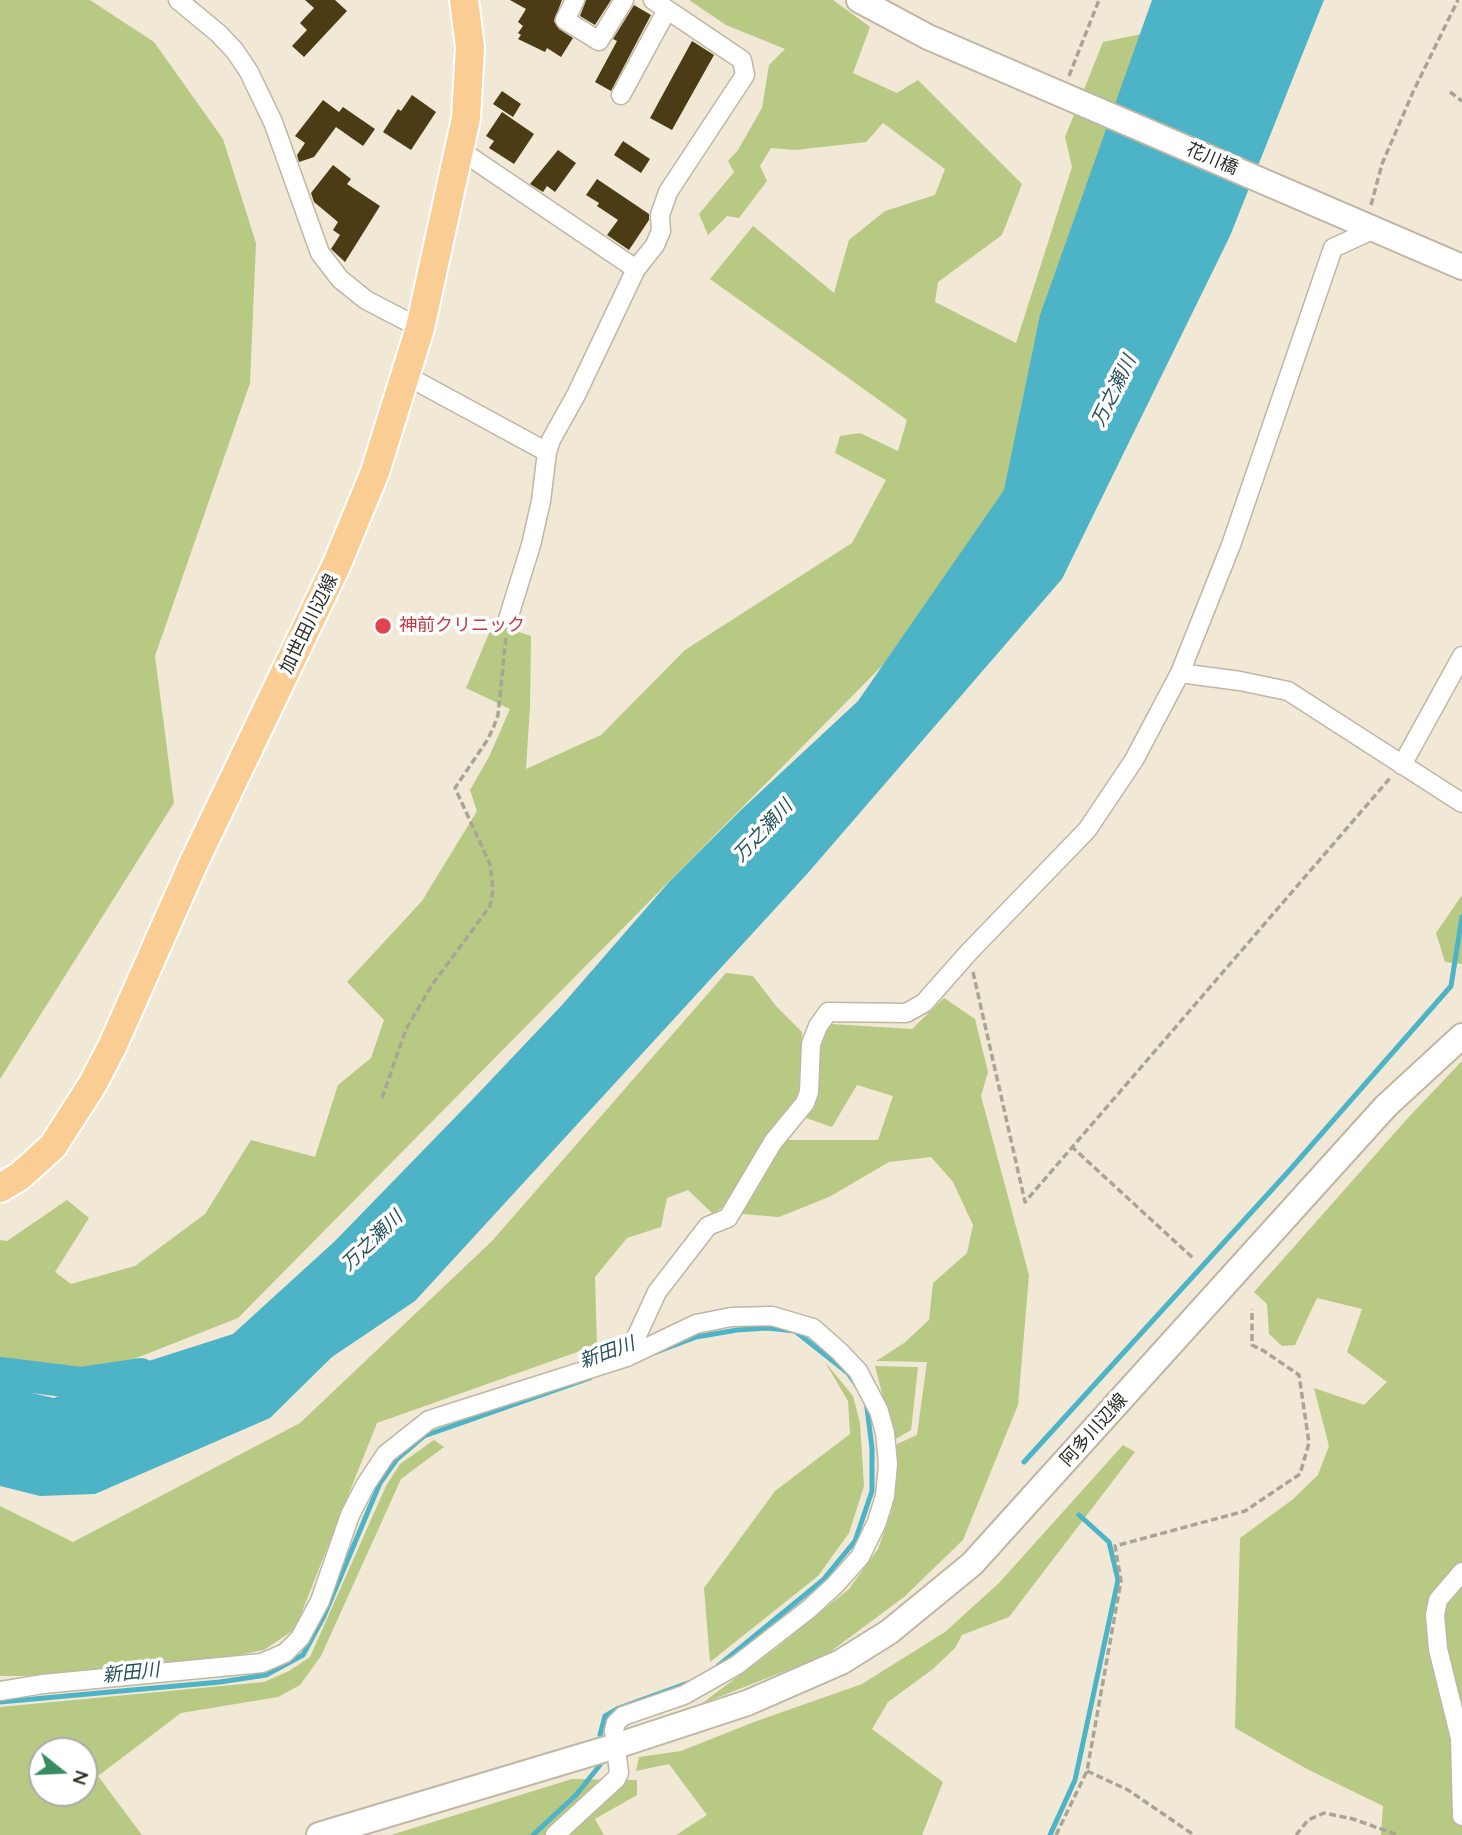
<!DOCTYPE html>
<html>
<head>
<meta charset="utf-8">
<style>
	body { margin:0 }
	#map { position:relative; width:1462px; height:1835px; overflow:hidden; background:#f1e9d6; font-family:Quicksand,sans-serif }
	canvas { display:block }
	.north { position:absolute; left:28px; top:1737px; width:70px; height:70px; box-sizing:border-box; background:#fff; border:2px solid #acaba8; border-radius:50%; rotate:108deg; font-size:19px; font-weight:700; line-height:28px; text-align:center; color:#2f2c25 }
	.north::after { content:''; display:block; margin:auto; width:24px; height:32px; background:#358c61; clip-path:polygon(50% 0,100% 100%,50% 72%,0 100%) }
</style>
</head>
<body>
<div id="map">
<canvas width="1462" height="1835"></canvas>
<div class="north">N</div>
</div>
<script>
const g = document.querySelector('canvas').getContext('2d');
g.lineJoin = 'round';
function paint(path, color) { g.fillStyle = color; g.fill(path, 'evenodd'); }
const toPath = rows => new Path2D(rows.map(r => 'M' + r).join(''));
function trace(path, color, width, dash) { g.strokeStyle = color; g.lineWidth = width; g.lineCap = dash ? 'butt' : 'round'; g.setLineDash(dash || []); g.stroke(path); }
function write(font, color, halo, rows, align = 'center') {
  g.font = font + ' Quicksand,"Noto Sans JP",sans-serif'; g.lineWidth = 7; g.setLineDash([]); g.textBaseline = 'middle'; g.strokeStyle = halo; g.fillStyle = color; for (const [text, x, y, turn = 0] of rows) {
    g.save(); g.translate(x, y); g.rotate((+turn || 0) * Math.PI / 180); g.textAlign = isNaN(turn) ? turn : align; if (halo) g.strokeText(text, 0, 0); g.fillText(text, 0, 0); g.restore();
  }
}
paint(toPath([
	[0,0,90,0,154,42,223,139,256,243,250,383,155,656,174,803,0,1079],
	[689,0,833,0,870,27,853,73,897,93,918,80,1022,184,1002,235,938,282,935,302,1016,343,1072,167,1065,137,1103,42,1175,27,1028,518,238,1318,50,1392,0,1381,0,1240,7,1241,67,1200,89,1218,55,1272,71,1284,135,1266,205,1214,251,1140,315,1157,338,1085,371,1058,384,1020,347,982,422,901,477,811,470,790,489,757,510,709,466,688,493,624,531,636,530,706,526,769,601,735,685,650,852,543,886,480,835,453,840,436,860,433,898,451,907,420,710,279,753,226,834,293,849,240,885,211,935,195,945,169,883,123,866,142,795,150,771,148,760,166,767,181,739,218,727,216,708,235,699,214,734,172,728,161,738,150,762,108,769,65,785,49,726,25],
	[1462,895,1462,964,1445,962,1436,933],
	[726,973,753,976,776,1006,802,1032,798,1100,723,1207,713,1214,688,1190,667,1198,661,1227,627,1238,595,1277,597,1345,377,1423,295,1629,264,1650,234,1656,56,1676,0,1676,0,1506,73,1542,300,1423,492,1241],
	[944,998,975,1019,988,1072,981,1096,1029,1275,1018,1405,963,1540,904,1597,826,1655,701,1704,779,1646,849,1589,878,1549,892,1510,897,1444,917,1435,927,1362,876,1361,904,1343,929,1320,933,1283,967,1253,973,1225,953,1182,931,1157,889,1162,829,1197,779,1217,742,1214,786,1140,878,1140,893,1096,857,1085,832,1127,806,1118,816,1100,820,1042,831,1024,912,1029],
	[1462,1061,1462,1835,1381,1835,1383,1806,1307,1769,1235,1728,1240,1538,1292,1500,1318,1475,1329,1446,1314,1388,1364,1405,1387,1382,1347,1352,1362,1309,1317,1298,1295,1345,1282,1346,1269,1334,1267,1304,1254,1292,1407,1119],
	[825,1362,853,1396,860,1423,864,1486,849,1533,818,1576,710,1662,704,1588,775,1491,850,1434,848,1401],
	[875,1366,918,1367,911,1430,894,1440],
	[434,1440,444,1447,401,1479,321,1656,300,1685,278,1697,181,1713,98,1776,142,1835,0,1835,0,1707,264,1682,289,1671,310,1657,386,1486,400,1464],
	[42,1751,84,1751,84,1793,42,1793],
	[1123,1445,1135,1452,1009,1617,962,1635,955,1648,933,1669,888,1702,872,1729,943,1782,922,1835,676,1835,707,1815,669,1764,636,1771,639,1757,681,1751,754,1722,862,1684,945,1632,999,1583],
	[572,1779,637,1780,637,1795,595,1819,604,1835,391,1835]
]), '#b7c983');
paint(toPath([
	[1152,0,1324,0,1230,236,1062,579,807,874,415,1301,332,1357,270,1418,95,1494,40,1496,0,1486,0,1386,54,1398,133,1366,233,1334,335,1241,471,1101,562,1005,669,882,741,810,858,701,1004,490,1040,315]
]), '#4db4c7');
trace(toPath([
	[654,1353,696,1337,737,1330,767,1328,795,1331,848,1373,857,1386],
	[1024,1462,1288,1172,1451,986,1462,917],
	[718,1666,823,1580,855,1541,872,1491,872,1448,866,1400],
	[0,1702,220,1682,266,1675,303,1655,324,1616,380,1483,397,1459,424,1436,590,1378],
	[600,1735,605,1716,619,1708,688,1683],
	[533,1835,576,1795,600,1765],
	[1050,1835,1075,1780,1118,1580,1109,1542,1079,1515]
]), '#4db4c7', 5);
trace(toPath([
	[0,1373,80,1383,141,1374]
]), '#4db4c7', 32);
paint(toPath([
	[305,0,335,0,347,11,304,57,292,46,307,30,300,23,314,8],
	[510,0,562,0,554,21,559,29,573,38,561,57,547,48,545,52,518,39,521,35,518,33,523,26,518,22,526,9],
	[586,0,611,0,595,25,580,16],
	[634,5,651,15,611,91,595,82,617,41,613,39],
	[692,41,714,55,672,130,650,118],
	[502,91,521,104,513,117,493,104],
	[412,95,436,112,411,150,383,132,398,109,401,111],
	[323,100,339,112,343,107,375,129,363,146,336,127,314,157,299,162,297,155,305,143,295,136],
	[502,112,534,134,514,164,489,148,494,141,486,136],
	[623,141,650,159,641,173,614,155],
	[558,150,576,163,555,192,547,186,543,192,530,184],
	[333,165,351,179,347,184,380,206,345,262,331,249,340,235,333,230,338,222,314,202,311,193],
	[597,179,649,214,649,220,629,250,607,235,618,220,597,206,599,203,586,195]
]), '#4b3c15');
const street = toPath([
	[178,0,218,33,235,51,249,72,273,122,320,253,340,279,366,300,420,328],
	[575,0,565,20,599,41,624,0],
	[621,95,667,10],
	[460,150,636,269],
	[407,376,547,452],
	[508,619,531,545,541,501,547,452,551,440,576,395,636,269,655,245,661,231,660,215,668,192,745,75,742,60,653,0],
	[1180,673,1240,681,1288,691,1462,803],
	[1402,765,1462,656],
	[627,1357,657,1292,708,1226,728,1218,773,1142,805,1103,809,1092,811,1044,818,1026,828,1012,906,1013,924,1003,969,952,1087,830,1134,760,1180,673,1231,545,1333,248,1370,231,1378,230],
	[1462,1572,1438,1600,1435,1615,1438,1649,1460,1738,1462,1816],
	[0,1691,43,1684,262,1663,285,1653,300,1638,320,1601,350,1515,366,1484,386,1454,429,1420,627,1357,696,1324,731,1317,772,1316,813,1328,839,1351,858,1371,879,1411,885,1433,888,1464,885,1496,877,1522,860,1557,835,1585,809,1609,737,1665,684,1695,623,1716,616,1723,614,1730,619,1773,616,1779,555,1835]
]);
const secondary = toPath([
	[859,0,928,37,1462,267],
	[319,1835,616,1746,747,1703,841,1662,889,1632,972,1564,1386,1106,1462,1036]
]);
const primary = toPath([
	[0,1188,20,1176,53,1146,92,1085,112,1047,194,862,337,564,375,472,420,328,466,118,470,47,464,0]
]);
trace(street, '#bfb7a5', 21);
trace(secondary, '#bfb7a5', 28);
trace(primary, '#fff', 32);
trace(toPath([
	[1069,76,1099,0],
	[1450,92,1462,101],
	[1371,205,1382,164,1413,92,1458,0],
	[973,972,1025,1202,1391,777],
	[382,1098,406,1029,432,985,490,906,493,890,490,864,455,788,488,739,494,726,498,715,506,636],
	[1071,1146,1194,1259],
	[1087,1771,1128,1790,1194,1835],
	[1056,1835,1087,1771,1121,1581,1115,1546,1245,1511,1300,1474,1309,1443,1299,1375,1264,1351,1252,1345,1252,1309],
	[1296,1835,1308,1820,1324,1813,1353,1819,1398,1835]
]), '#aaa495', 3.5, [7, 3.5]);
trace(street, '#fff', 18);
trace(secondary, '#fff', 24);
trace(primary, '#facd95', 28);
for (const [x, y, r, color] of [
	[383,626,9,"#e0444e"]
]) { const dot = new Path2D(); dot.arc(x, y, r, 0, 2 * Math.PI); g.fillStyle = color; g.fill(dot); trace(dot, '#fff', 2.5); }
write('18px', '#2f2c25', '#fff', [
	["花川橋",1212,159,23],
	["加世田川辺線",309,624,-64],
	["阿多川辺線",1094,1430,-48]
]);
write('18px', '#be3a42', '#fff', [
	["神前クリニック",399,626]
], 'left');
write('italic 19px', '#25525b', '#fff', [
	["万之瀬川",1114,391,-64],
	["万之瀬川",763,831,-47],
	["万之瀬川",372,1241,-44],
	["新田川",607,1353,-20],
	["新田川",131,1673,-6]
]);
</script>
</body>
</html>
